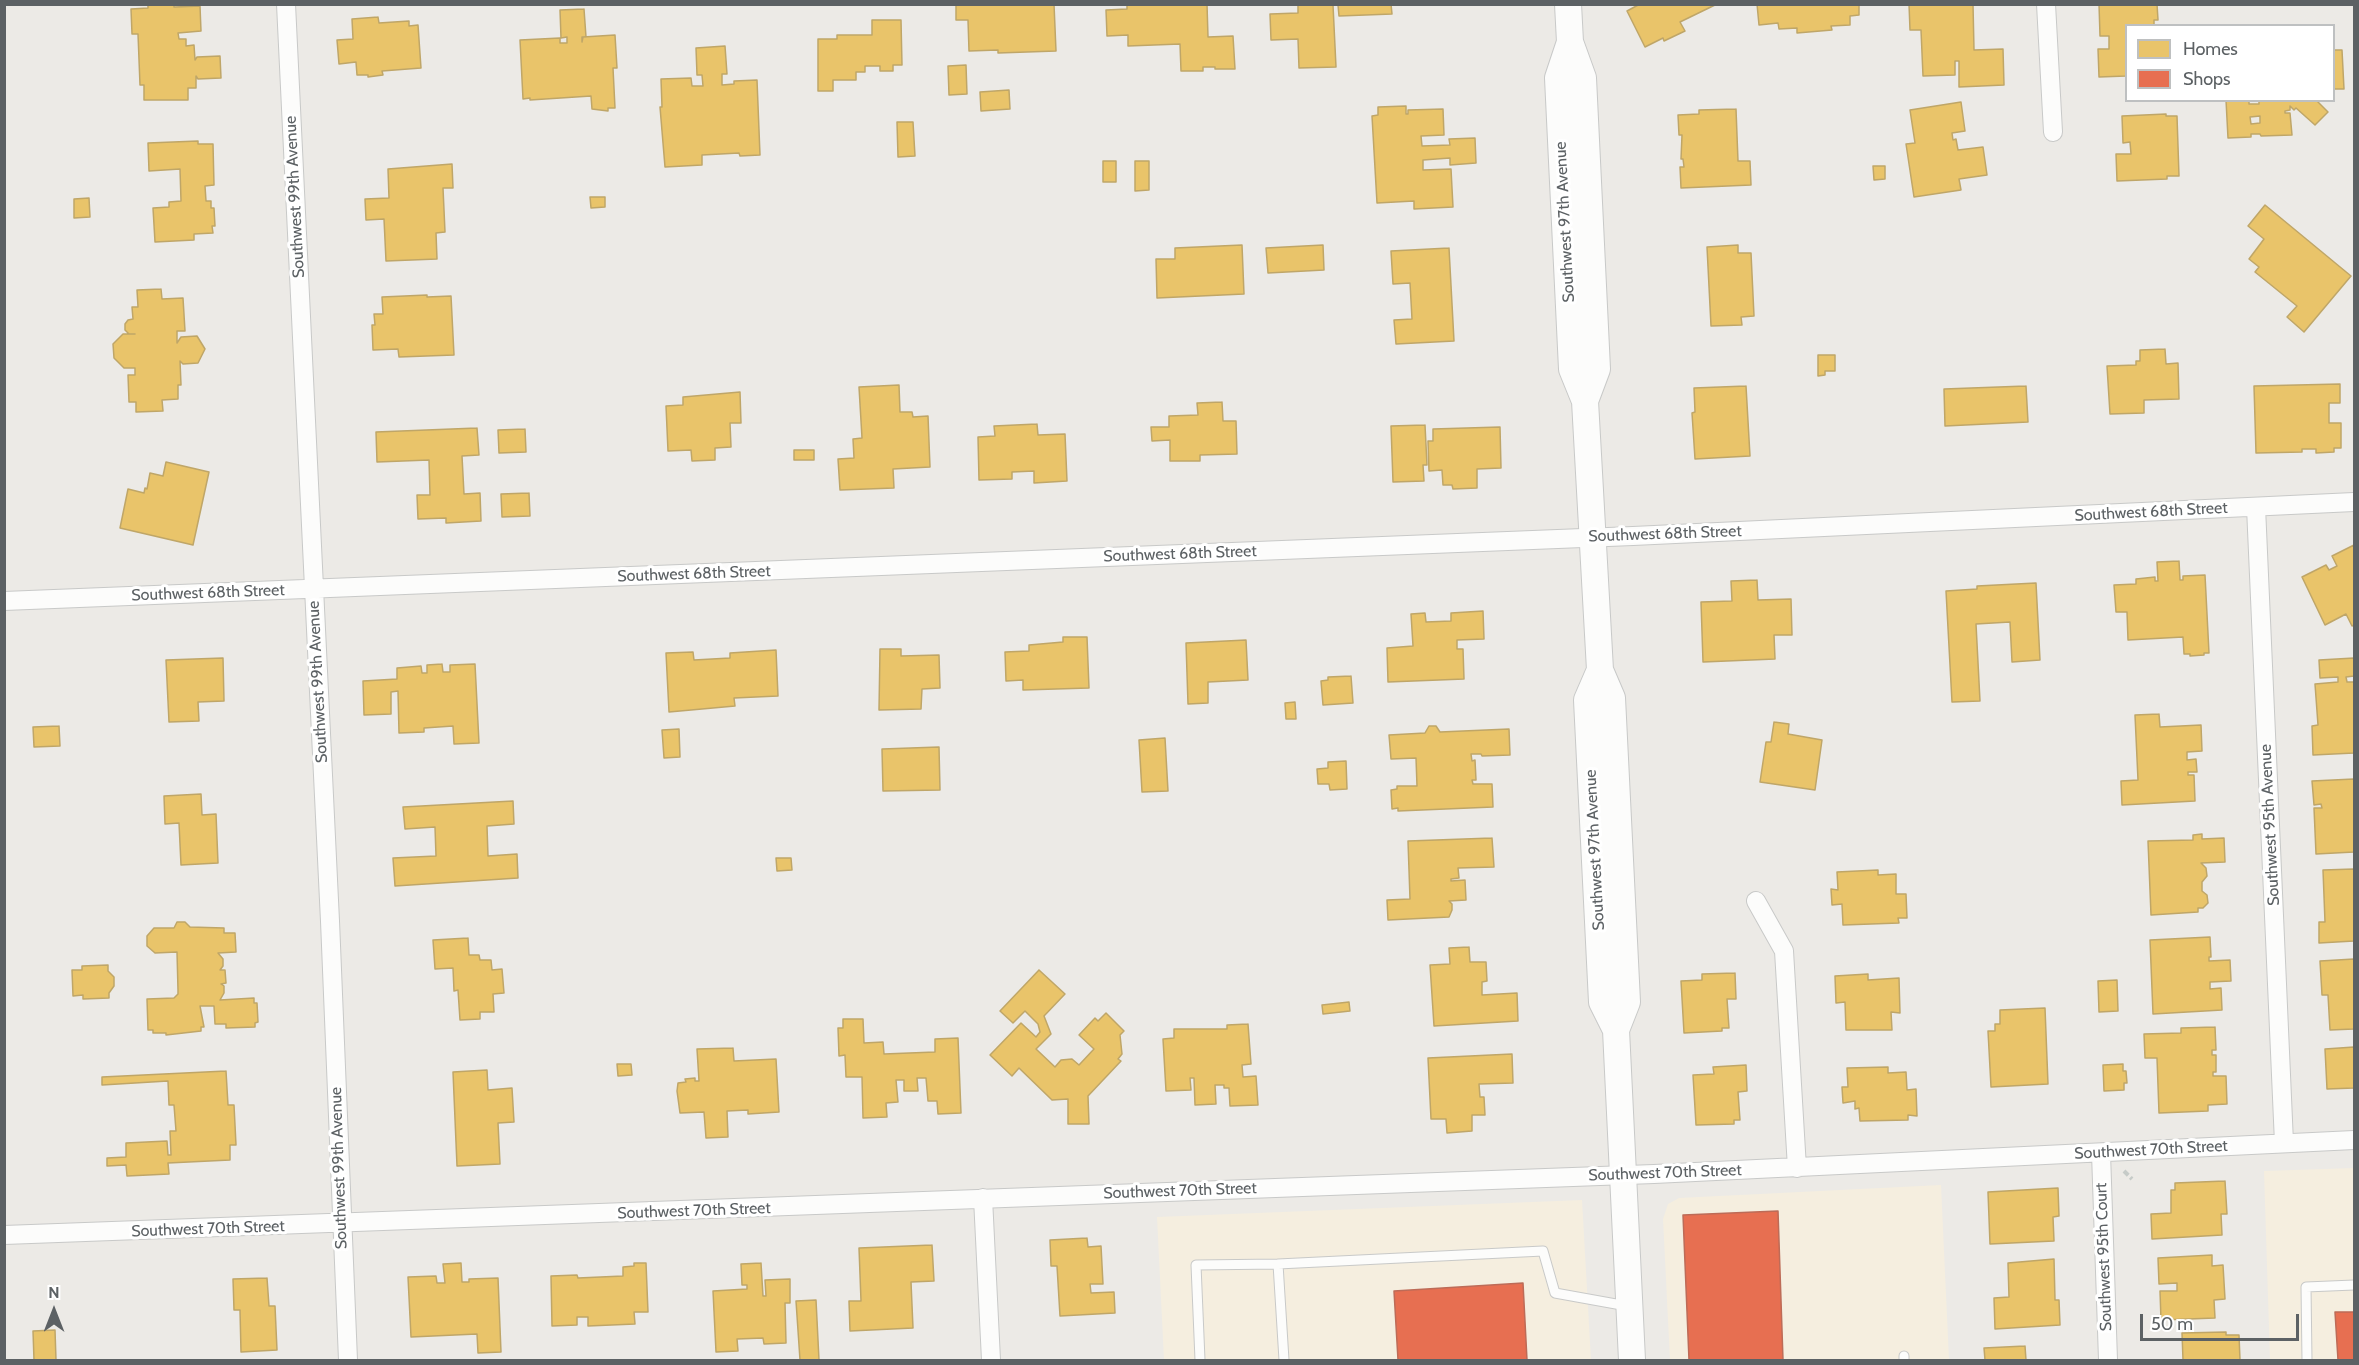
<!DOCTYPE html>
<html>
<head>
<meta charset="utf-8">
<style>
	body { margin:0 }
	#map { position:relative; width:2359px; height:1365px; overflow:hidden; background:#eceae6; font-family:Cabin,sans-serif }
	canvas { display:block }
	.frame { position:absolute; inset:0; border:6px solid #5c6164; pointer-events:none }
	.legend { position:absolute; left:2125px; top:24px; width:210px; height:78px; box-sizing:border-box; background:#fff; border:2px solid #bec0c1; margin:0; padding:8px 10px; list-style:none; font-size:18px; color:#5c6164 }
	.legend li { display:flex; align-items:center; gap:12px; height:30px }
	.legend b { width:30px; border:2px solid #bec0c1 }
	.north { position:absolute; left:24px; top:1281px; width:60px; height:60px; -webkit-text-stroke:4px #fff; paint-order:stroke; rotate:0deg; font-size:16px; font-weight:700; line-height:24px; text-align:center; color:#5c6164 }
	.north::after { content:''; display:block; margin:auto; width:21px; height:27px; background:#5c6164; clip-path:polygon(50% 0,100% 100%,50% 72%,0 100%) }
	.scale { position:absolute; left:2140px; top:1314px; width:159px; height:27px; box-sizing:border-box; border:3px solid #5c6164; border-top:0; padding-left:8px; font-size:18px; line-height:21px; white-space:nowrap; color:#5c6164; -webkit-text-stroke:4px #fff; paint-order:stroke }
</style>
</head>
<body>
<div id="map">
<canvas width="2359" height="1365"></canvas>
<div class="frame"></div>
<ul class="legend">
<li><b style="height:16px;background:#e9c46a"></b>Homes</li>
<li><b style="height:16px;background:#e76f51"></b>Shops</li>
</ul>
<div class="north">N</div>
<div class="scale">50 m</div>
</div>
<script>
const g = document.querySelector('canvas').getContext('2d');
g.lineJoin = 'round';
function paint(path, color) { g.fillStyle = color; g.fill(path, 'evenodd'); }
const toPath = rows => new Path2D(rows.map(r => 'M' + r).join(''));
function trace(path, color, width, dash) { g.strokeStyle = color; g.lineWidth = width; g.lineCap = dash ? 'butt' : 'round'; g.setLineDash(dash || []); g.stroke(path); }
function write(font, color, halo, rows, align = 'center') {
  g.font = font + ' Cabin,sans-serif'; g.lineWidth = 6; g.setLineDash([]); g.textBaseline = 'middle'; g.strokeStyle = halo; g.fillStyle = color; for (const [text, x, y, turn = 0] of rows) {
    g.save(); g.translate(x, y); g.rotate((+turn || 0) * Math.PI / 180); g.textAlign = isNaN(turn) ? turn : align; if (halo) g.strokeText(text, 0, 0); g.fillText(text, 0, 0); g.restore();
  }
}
paint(toPath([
	[2354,1168,2354,1360,2270,1360,2264,1171],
	[1941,1185,1949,1360,1670,1360,1663,1219,1668,1204,1679,1198],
	[1582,1200,1591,1360,1164,1360,1157,1217]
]), '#f5eedf');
const homes = toPath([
	[148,4,174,4,174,7,200,6,201,31,178,33,179,39,186,39,186,46,194,45,195,60,197,57,220,56,221,78,198,79,196,76,196,88,188,88,188,100,144,100,144,85,140,85,138,34,132,34,131,9,148,8,148,4],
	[956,4,1054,4,1056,51,998,53,998,50,969,51,968,20,956,20,956,4],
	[1127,4,1207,4,1208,37,1233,36,1235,69,1215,69,1215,67,1203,67,1203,71,1181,71,1180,44,1128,46,1128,35,1107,36,1106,10,1127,9,1127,4],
	[1298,4,1391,4,1392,14,1339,16,1338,5,1333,5,1336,67,1299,68,1298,39,1271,40,1270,14,1298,13,1298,4],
	[1640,4,1717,4,1680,22,1685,31,1664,41,1663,38,1645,47,1627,11,1640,4],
	[1757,4,1859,4,1859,15,1850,16,1850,25,1831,26,1832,30,1797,33,1797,28,1779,29,1778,23,1759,25,1757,4],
	[1909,4,1973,4,1974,50,2003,49,2004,85,1959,87,1959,61,1955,61,1955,75,1923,76,1921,30,1910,30,1909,4],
	[2099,4,2157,4,2158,20,2154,20,2154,26,2126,26,2126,76,2099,77,2098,49,2109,49,2109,36,2100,36,2099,4],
	[584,9,586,37,582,37,582,42,583,37,615,35,617,68,613,68,615,108,608,108,608,111,592,109,591,96,530,100,530,98,523,99,520,40,560,38,560,43,567,43,567,37,561,38,560,10,584,9],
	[378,17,379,23,409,21,409,26,418,25,421,68,382,71,383,75,368,77,368,75,357,75,356,62,339,64,337,40,353,39,352,19,378,17],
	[872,20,901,20,902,65,893,65,893,71,880,71,880,66,865,66,865,72,856,72,856,80,833,80,833,91,818,91,818,39,837,39,837,35,872,35,872,20],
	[725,46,727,74,722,74,722,85,734,84,734,81,757,80,760,155,740,156,739,153,702,155,702,165,665,167,660,107,662,107,661,79,691,78,692,86,703,86,702,75,697,75,696,48,725,46],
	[2334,50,2342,50,2344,89,2334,89,2334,50],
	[966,65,967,94,949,95,948,66,966,65],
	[1009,90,1010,109,981,111,980,92,1009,90],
	[2226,100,2249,100,2249,104,2259,104,2259,100,2316,100,2328,112,2315,125,2296,108,2294,110,2290,106,2290,110,2285,111,2285,113,2290,113,2292,135,2261,136,2260,134,2251,134,2251,137,2228,138,2226,100],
	[2260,116,2260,123,2251,124,2250,117,2260,116],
	[1961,102,1965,131,1952,133,1953,140,1956,139,1958,150,1983,147,1987,175,1959,179,1961,190,1914,197,1906,144,1915,143,1910,110,1961,102],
	[1406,106,1406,114,1408,114,1408,110,1443,109,1444,135,1421,136,1422,146,1450,145,1449,139,1475,138,1476,163,1450,165,1450,158,1423,160,1423,170,1451,169,1453,207,1414,209,1414,201,1377,203,1372,116,1378,115,1378,107,1406,106],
	[1736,109,1738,161,1750,161,1751,185,1681,188,1680,167,1684,167,1683,159,1681,159,1682,135,1679,135,1678,115,1699,114,1699,110,1736,109],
	[2166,114,2166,116,2177,116,2179,176,2167,176,2167,179,2117,181,2116,154,2131,154,2130,142,2123,143,2122,116,2166,114],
	[897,122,913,122,915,156,898,157,897,122],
	[198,141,198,144,213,144,214,185,205,186,206,201,211,201,211,208,214,208,215,226,212,226,213,233,194,234,194,240,155,242,153,208,169,207,169,202,181,201,180,169,149,171,148,143,198,141],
	[1103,161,1116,161,1116,182,1103,182,1103,161],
	[1135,161,1149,161,1149,190,1135,191,1135,161],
	[452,164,453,188,443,188,445,232,436,233,437,259,386,261,384,219,366,220,365,199,389,198,388,169,452,164],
	[1873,166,1885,166,1885,179,1874,180,1873,166],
	[590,197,605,197,605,207,591,208,590,197],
	[89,198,90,217,74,218,74,199,89,198],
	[2265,205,2351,276,2304,332,2287,317,2297,306,2255,272,2259,267,2249,259,2264,239,2248,226,2265,205],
	[1242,245,1244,294,1157,298,1156,259,1175,259,1175,248,1242,245],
	[1323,245,1324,270,1268,273,1266,248,1323,245],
	[1738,245,1738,253,1751,253,1754,316,1741,317,1742,325,1711,326,1707,247,1738,245],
	[1449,248,1454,341,1396,344,1394,320,1412,319,1410,283,1393,284,1391,251,1449,248],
	[161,289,162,299,183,298,185,331,177,331,177,343,181,337,197,336,205,349,198,363,183,364,180,361,181,385,178,385,178,399,162,400,163,411,136,412,136,402,129,402,128,375,135,375,135,368,124,368,114,358,113,344,123,334,135,334,129,334,125,330,125,324,128,320,133,319,132,307,138,307,137,290,161,289],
	[427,295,427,297,451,296,454,355,399,357,398,349,373,350,372,325,375,325,374,314,383,314,382,297,427,295],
	[2165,349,2166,364,2178,363,2179,399,2144,400,2144,413,2110,414,2107,366,2136,365,2136,361,2140,361,2140,350,2165,349],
	[1818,355,1835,355,1835,371,1825,371,1825,375,1818,376,1818,355],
	[2340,384,2340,403,2329,403,2329,423,2341,423,2341,448,2334,448,2334,452,2316,453,2316,449,2302,449,2302,452,2256,453,2254,386,2340,384],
	[899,385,900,412,912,412,913,417,928,416,930,467,893,469,894,488,840,490,838,459,854,458,853,439,862,438,859,387,899,385],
	[1746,386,1750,456,1695,459,1692,413,1695,412,1694,388,1746,386],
	[2026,386,2028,422,1945,426,1944,389,2026,386],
	[740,392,741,423,730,423,731,447,715,448,715,460,692,461,691,450,668,451,666,406,683,405,683,397,740,392],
	[1222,402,1223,421,1236,421,1237,454,1200,455,1200,461,1170,461,1170,440,1152,441,1151,427,1169,427,1169,416,1198,415,1197,403,1222,402],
	[1037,424,1038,435,1065,434,1067,481,1034,483,1034,471,1012,472,1012,479,979,480,978,437,995,436,994,426,1037,424],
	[1425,425,1427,465,1423,465,1424,481,1393,482,1391,426,1425,425],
	[1500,427,1501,468,1477,469,1477,488,1453,489,1452,485,1443,485,1442,470,1429,471,1428,441,1433,441,1433,429,1500,427],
	[477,428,479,455,462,456,464,494,480,493,481,521,446,523,446,518,418,519,417,495,430,495,429,460,377,462,376,432,477,428],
	[525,429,526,452,499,453,498,430,525,429],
	[794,450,814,450,814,460,794,460,794,450],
	[166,462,209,472,193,545,120,528,128,489,144,493,145,488,147,489,150,473,163,476,166,462],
	[529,493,530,516,502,517,501,494,529,493],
	[2354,545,2354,625,2352,626,2346,614,2325,625,2302,577,2326,565,2329,570,2337,566,2332,556,2354,545],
	[2179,561,2180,580,2183,580,2183,576,2205,575,2209,653,2204,653,2204,655,2190,656,2190,654,2184,654,2183,637,2128,640,2127,612,2116,612,2114,585,2136,584,2136,579,2155,577,2155,581,2158,581,2157,562,2179,561],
	[1757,580,1758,600,1791,599,1792,635,1774,635,1775,659,1703,662,1701,602,1732,601,1731,581,1757,580],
	[2036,583,2040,660,2012,662,2010,622,1976,624,1980,701,1952,702,1946,591,1977,589,1977,586,2036,583],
	[1483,611,1484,639,1457,640,1457,649,1463,649,1464,679,1388,682,1387,648,1413,646,1411,614,1425,613,1426,622,1451,621,1451,613,1483,611],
	[1063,637,1087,637,1089,688,1023,690,1023,680,1006,681,1005,652,1029,651,1029,645,1063,642,1063,637],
	[1246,640,1248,680,1208,682,1208,703,1188,704,1186,643,1246,640],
	[880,649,901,649,901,656,939,655,940,688,922,689,921,709,879,710,880,649],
	[776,650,778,696,734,698,735,706,669,712,666,653,693,652,694,660,730,658,730,653,776,650],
	[223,658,224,701,198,702,199,721,169,722,166,660,223,658],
	[2354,658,2354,676,2346,677,2347,682,2354,682,2354,753,2313,755,2312,726,2318,725,2315,684,2338,682,2338,677,2320,678,2319,660,2354,658],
	[442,664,443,672,450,672,450,665,475,664,479,743,454,744,453,726,424,728,424,732,399,733,398,691,391,692,391,714,364,715,363,681,397,679,397,668,421,666,422,673,427,673,427,665,442,664],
	[1351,676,1353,703,1323,705,1321,681,1328,680,1328,677,1351,676],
	[1295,702,1296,719,1286,719,1285,703,1295,702],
	[2159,714,2160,727,2201,725,2202,751,2187,752,2187,760,2196,759,2197,772,2188,772,2188,775,2194,775,2195,801,2122,805,2121,781,2138,780,2135,715,2159,714],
	[1774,722,1789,724,1788,734,1822,740,1815,790,1760,782,1766,742,1771,742,1774,722],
	[59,726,60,746,34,747,33,727,59,726],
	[1429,726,1436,726,1440,732,1509,729,1510,755,1482,756,1481,754,1471,754,1472,761,1475,760,1476,780,1472,780,1473,784,1492,784,1493,807,1398,811,1398,808,1392,809,1391,790,1397,789,1397,786,1417,786,1416,758,1391,759,1389,735,1425,733,1429,726],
	[679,729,680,757,664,758,662,730,679,729],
	[1165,738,1168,791,1142,792,1139,740,1165,738],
	[939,747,940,790,883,791,882,749,939,747],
	[1346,761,1347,789,1330,790,1329,784,1318,784,1317,769,1328,768,1328,762,1346,761],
	[2354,779,2354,852,2316,854,2314,808,2322,808,2321,804,2314,805,2312,781,2354,779],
	[201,794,202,815,216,814,218,863,181,865,179,823,165,824,164,796,201,794],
	[513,801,514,824,487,826,488,856,517,854,518,878,395,886,393,858,436,856,435,827,405,829,403,807,513,801],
	[2202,834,2202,839,2224,838,2225,862,2201,863,2206,868,2207,876,2202,882,2202,891,2207,895,2208,903,2203,908,2198,908,2198,912,2151,915,2148,841,2193,840,2193,835,2202,834],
	[1492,838,1494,867,1458,868,1459,878,1451,879,1451,881,1465,880,1466,900,1449,901,1452,904,1452,910,1449,917,1388,920,1387,900,1410,899,1408,841,1492,838],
	[776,858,791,858,792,870,777,871,776,858],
	[2354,869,2354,941,2319,943,2319,922,2325,922,2323,870,2354,869],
	[1878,870,1878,875,1896,874,1896,894,1906,894,1907,918,1898,918,1899,923,1843,925,1842,904,1832,905,1831,889,1838,890,1837,872,1878,870],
	[177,922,185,922,190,927,224,928,224,933,235,933,236,952,218,953,223,959,223,966,220,970,225,970,226,983,221,984,224,986,224,993,220,1000,254,998,254,1003,257,1003,258,1022,255,1023,255,1027,226,1028,226,1024,215,1024,214,1006,200,1006,204,1027,201,1027,201,1031,166,1035,166,1033,153,1033,153,1030,148,1030,147,999,174,998,178,994,178,990,177,952,155,953,147,946,147,936,154,928,174,928,177,922],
	[2210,937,2211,957,2209,957,2209,961,2230,960,2231,981,2210,982,2210,989,2221,988,2222,1010,2153,1014,2150,940,2210,937],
	[468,938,469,955,479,955,480,960,491,960,492,970,502,969,504,993,493,994,494,1012,480,1012,480,1019,460,1020,458,990,454,991,453,968,435,969,433,940,468,938],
	[1469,947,1470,962,1486,962,1487,981,1482,982,1482,995,1517,993,1518,1021,1434,1026,1430,965,1450,964,1449,948,1469,947],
	[2354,959,2354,1029,2330,1030,2328,995,2322,995,2320,961,2354,959],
	[108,965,108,971,114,977,114,986,109,993,109,998,83,999,83,995,73,996,72,970,82,970,82,966,108,965],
	[1039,970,1065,994,1044,1016,1051,1034,1036,1049,1055,1067,1061,1060,1072,1059,1079,1065,1094,1049,1079,1035,1095,1018,1098,1021,1106,1013,1124,1031,1120,1035,1122,1054,1118,1059,1121,1061,1088,1096,1089,1124,1068,1124,1068,1099,1052,1100,1019,1068,1012,1076,990,1055,1021,1023,1036,1037,1040,1032,1038,1024,1025,1011,1013,1023,1000,1011,1039,970],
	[1735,973,1736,999,1727,999,1729,1028,1722,1028,1722,1031,1684,1033,1681,981,1702,980,1702,974,1735,973],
	[1868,974,1868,980,1899,978,1900,1013,1891,1012,1892,1030,1846,1030,1845,1002,1836,1003,1835,976,1868,974],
	[2117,980,2118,1011,2099,1012,2098,981,2117,980],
	[1349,1002,1350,1011,1323,1014,1322,1005,1349,1002],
	[2045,1008,2048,1084,1991,1087,1988,1031,1995,1031,1995,1024,2000,1024,2000,1010,2045,1008],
	[843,1019,863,1019,864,1043,883,1042,884,1054,935,1052,935,1039,958,1038,961,1113,938,1114,937,1101,928,1101,926,1078,917,1078,918,1091,904,1091,904,1080,896,1080,898,1102,886,1103,887,1117,863,1118,862,1077,846,1077,845,1055,839,1056,838,1028,843,1028,843,1019],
	[1248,1024,1251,1064,1242,1065,1243,1077,1256,1076,1258,1105,1230,1106,1229,1088,1224,1088,1224,1085,1215,1085,1216,1104,1195,1105,1194,1078,1190,1078,1191,1090,1166,1091,1163,1039,1174,1038,1174,1029,1227,1029,1227,1025,1248,1024],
	[2215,1027,2216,1050,2212,1050,2212,1055,2216,1055,2216,1072,2213,1072,2213,1076,2226,1076,2227,1104,2208,1105,2208,1111,2159,1113,2157,1058,2145,1058,2144,1034,2181,1033,2181,1028,2215,1027],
	[2354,1047,2354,1088,2327,1089,2325,1049,2354,1047],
	[733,1048,734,1061,776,1059,779,1112,748,1114,748,1110,727,1111,728,1137,706,1138,704,1112,680,1113,677,1091,678,1083,686,1082,685,1079,695,1078,695,1081,699,1081,697,1049,733,1048],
	[1512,1054,1513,1083,1479,1084,1480,1097,1484,1097,1485,1115,1472,1115,1472,1131,1447,1133,1446,1119,1431,1119,1428,1058,1512,1054],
	[617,1064,631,1064,632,1075,618,1076,617,1064],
	[2123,1064,2123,1071,2126,1071,2127,1083,2124,1083,2124,1090,2104,1091,2103,1065,2123,1064],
	[1746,1065,1747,1091,1738,1092,1740,1120,1734,1120,1734,1124,1696,1125,1693,1075,1714,1074,1713,1067,1746,1065],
	[1888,1067,1888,1073,1906,1072,1907,1090,1916,1089,1917,1116,1908,1115,1908,1120,1860,1121,1859,1108,1855,1109,1855,1101,1843,1103,1842,1087,1848,1087,1847,1068,1888,1067],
	[487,1070,488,1090,512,1088,514,1122,498,1123,500,1164,457,1166,453,1072,487,1070],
	[226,1071,228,1105,234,1105,236,1145,230,1145,230,1160,168,1163,169,1174,127,1176,126,1165,107,1166,107,1158,126,1157,126,1143,167,1141,168,1155,171,1155,170,1131,176,1131,174,1105,169,1105,168,1081,102,1085,102,1077,226,1071],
	[2225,1181,2227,1214,2221,1214,2222,1235,2152,1239,2151,1214,2171,1213,2171,1190,2175,1190,2175,1183,2225,1181],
	[2058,1188,2059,1216,2053,1217,2054,1241,1990,1244,1988,1192,2058,1188],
	[1087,1238,1088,1247,1101,1246,1103,1284,1090,1284,1091,1293,1114,1292,1115,1313,1060,1316,1057,1266,1051,1266,1050,1240,1087,1238],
	[932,1245,934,1281,911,1282,913,1328,850,1331,849,1301,861,1301,859,1248,932,1245],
	[2212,1255,2212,1266,2223,1265,2225,1299,2214,1300,2215,1318,2161,1320,2160,1291,2177,1291,2177,1283,2159,1284,2158,1258,2212,1255],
	[2054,1259,2055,1300,2059,1300,2060,1325,1995,1329,1994,1298,2009,1297,2008,1263,2054,1259],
	[461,1263,462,1282,469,1282,469,1279,498,1278,501,1352,478,1353,477,1334,411,1337,408,1277,436,1276,437,1283,445,1283,443,1264,461,1263],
	[634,1263,646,1263,648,1312,634,1312,635,1324,588,1326,588,1317,577,1317,577,1325,552,1326,551,1276,577,1275,578,1278,623,1276,623,1267,634,1266,634,1263],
	[761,1263,763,1296,766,1296,765,1280,790,1279,790,1303,785,1303,786,1343,764,1344,763,1338,737,1339,738,1351,716,1352,713,1291,747,1289,747,1285,742,1285,741,1264,761,1263],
	[267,1278,269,1306,275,1306,277,1350,241,1352,240,1310,234,1310,233,1279,267,1278],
	[816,1300,819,1360,800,1360,796,1301,816,1300],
	[55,1330,56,1360,34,1360,33,1331,55,1330],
	[2226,1332,2226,1335,2239,1335,2240,1360,2183,1360,2182,1333,2226,1332],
	[2025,1346,2026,1360,1974,1360,1985,1360,1984,1348,2025,1346]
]);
paint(homes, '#e9c46a');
trace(homes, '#bfa668', 1.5);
const shops = toPath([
	[1778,1211,1783,1360,1689,1360,1683,1215,1778,1211],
	[1523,1283,1527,1360,1398,1360,1394,1291,1523,1283],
	[2335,1312,2354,1312,2354,1360,2338,1360,2335,1312]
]);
paint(shops, '#e76f51');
trace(shops, '#bd6b57', 1.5);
const lane = toPath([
	[1278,1264,1284,1360],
	[1904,1356,1904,1360],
	[1200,1360,1196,1265,1278,1264,1543,1251,1555,1293,1627,1306],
	[2307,1360,2306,1287,2354,1285]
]);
const street = toPath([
	[286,4,330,921,348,1360],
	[2046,4,2053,132],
	[2256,507,2284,1143],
	[4,601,1633,536,2354,502],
	[1756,901,1784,951,1797,1168],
	[2101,1153,2108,1360],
	[983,1198,991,1360],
	[4,1235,1654,1174,2354,1140]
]);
const secondary = toPath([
	[1568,4,1570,42,1583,78,1597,369,1585,401],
	[1570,42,1558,78,1572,369,1585,401,1600,670,1612,698,1627,1002,1616,1030,1632,1360],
	[1600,670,1587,700,1602,1002,1616,1030]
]);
trace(lane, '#c8c9c8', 11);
trace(street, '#c8c9c8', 20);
trace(secondary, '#c8c9c8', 28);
trace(toPath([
	[2124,1171,2132,1179]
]), '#c6cbc8', 4, [6, 3]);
trace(lane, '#fcfcfb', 9);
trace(street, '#fcfcfb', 18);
trace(secondary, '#fcfcfb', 26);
write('16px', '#5c6164', '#fff', [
	["Southwest 99th Avenue",295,197,-93],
	["Southwest 97th Avenue",1565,222,-93],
	["Southwest 68th Street",2151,512,-3],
	["Southwest 68th Street",1665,534,-2],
	["Southwest 68th Street",1180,554,-2],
	["Southwest 68th Street",694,574,-2],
	["Southwest 68th Street",208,593,-2],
	["Southwest 99th Avenue",318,682,-93],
	["Southwest 95th Avenue",2270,825,-93],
	["Southwest 97th Avenue",1595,850,-93],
	["Southwest 70th Street",2151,1150,-3],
	["Southwest 99th Avenue",339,1168,-92],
	["Southwest 70th Street",1665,1173,-2],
	["Southwest 70th Street",1180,1191,-2],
	["Southwest 70th Street",694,1211,-2],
	["Southwest 70th Street",208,1229,-2],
	["Southwest 95th Court",2104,1257,-92]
]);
</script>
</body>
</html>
